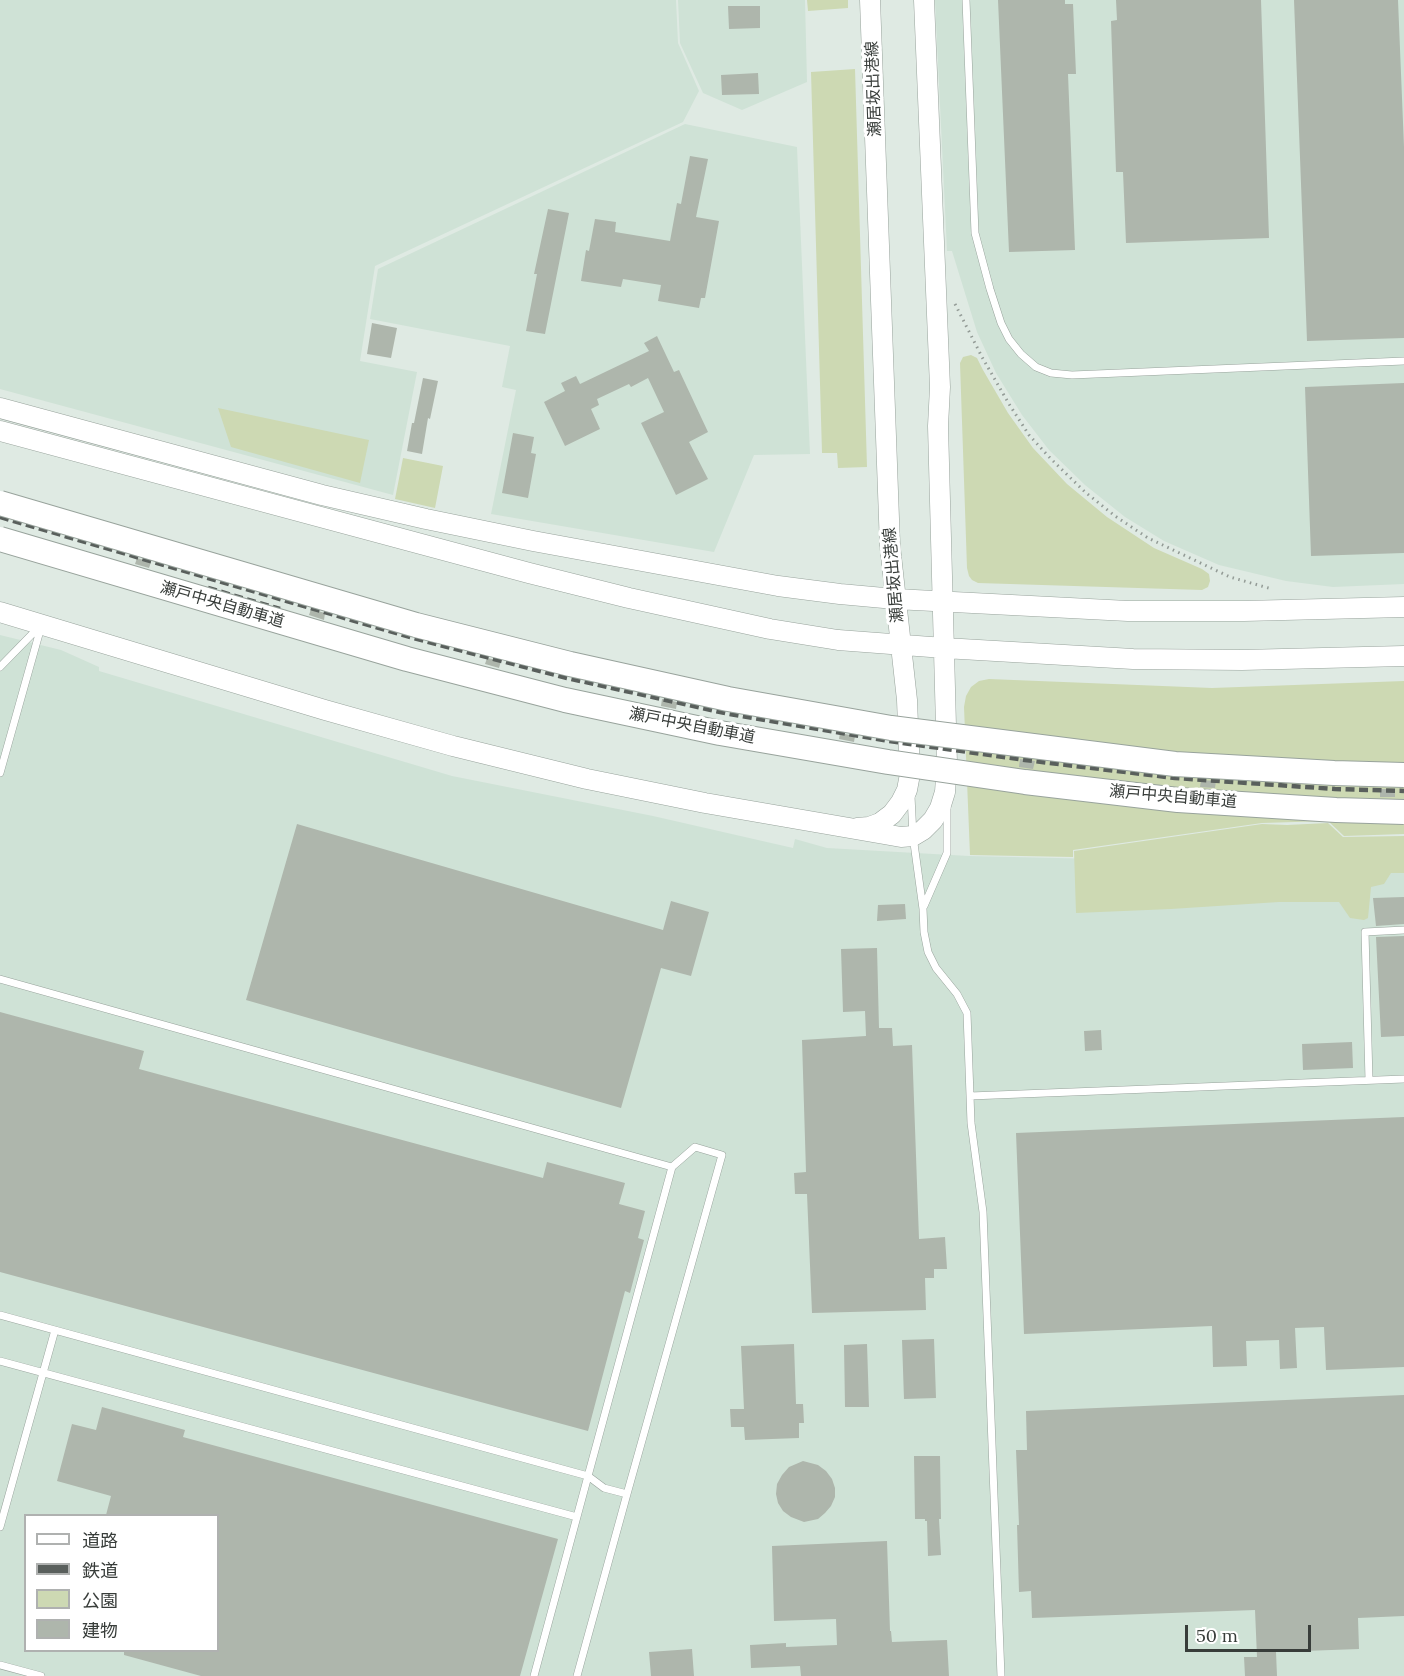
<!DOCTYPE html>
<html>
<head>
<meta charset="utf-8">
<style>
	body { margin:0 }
	#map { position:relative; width:1404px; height:1676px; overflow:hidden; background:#dfeae3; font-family:Lora,"Noto Sans JP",serif }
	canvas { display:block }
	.legend { position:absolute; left:24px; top:1514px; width:195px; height:138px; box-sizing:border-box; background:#fff; border:2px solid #afb1b0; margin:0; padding:8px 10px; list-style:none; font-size:18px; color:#383d3a }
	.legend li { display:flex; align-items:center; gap:12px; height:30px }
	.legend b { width:30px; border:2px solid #afb1b0 }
	.scale { position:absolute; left:1185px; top:1625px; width:126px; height:27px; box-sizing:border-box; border:3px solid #383d3a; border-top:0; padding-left:8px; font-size:18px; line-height:21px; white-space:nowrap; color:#383d3a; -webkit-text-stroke:4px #fff; paint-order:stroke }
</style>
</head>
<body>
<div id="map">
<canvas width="1404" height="1676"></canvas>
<ul class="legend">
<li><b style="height:8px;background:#fff"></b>道路</li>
<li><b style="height:8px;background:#595f5c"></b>鉄道</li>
<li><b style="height:16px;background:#cdd9b3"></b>公園</li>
<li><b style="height:16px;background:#aeb6ac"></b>建物</li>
</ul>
<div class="scale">50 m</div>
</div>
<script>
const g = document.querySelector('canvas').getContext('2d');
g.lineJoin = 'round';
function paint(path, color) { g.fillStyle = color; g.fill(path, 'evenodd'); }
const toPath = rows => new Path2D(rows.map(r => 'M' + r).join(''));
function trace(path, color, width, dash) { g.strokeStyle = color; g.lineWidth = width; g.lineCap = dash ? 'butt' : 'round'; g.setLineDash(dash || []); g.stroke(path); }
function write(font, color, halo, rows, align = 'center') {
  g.font = font + ' Lora,"Noto Sans JP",serif'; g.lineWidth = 6; g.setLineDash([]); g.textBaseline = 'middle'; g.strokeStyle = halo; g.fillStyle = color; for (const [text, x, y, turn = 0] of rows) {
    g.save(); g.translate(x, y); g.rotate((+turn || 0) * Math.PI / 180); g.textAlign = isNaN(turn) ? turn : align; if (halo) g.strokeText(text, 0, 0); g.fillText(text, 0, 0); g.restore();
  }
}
paint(toPath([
	[0,0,676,0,678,43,699,91,683,122,375,266,360,361,417,372,393,495,0,389],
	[678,0,805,0,807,82,742,110,703,93,680,43],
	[935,0,1404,0,1404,584,1333,587,1286,581,1219,565,1164,541,1125,517,1085,485,1049,450,1022,415,996,373,977,332,952,251,947,251],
	[685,124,797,147,810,454,754,455,714,552,491,514,516,390,502,387,510,346,370,319,378,269],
	[0,635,61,650,99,667,99,671,452,776,653,816,793,848,795,839,827,848,969,856,1101,859,1404,856,1404,1676,0,1676],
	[26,1516,218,1516,218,1650,26,1650]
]), '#cfe2d6');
paint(toPath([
	[807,0,848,0,848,8,808,11],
	[855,69,867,467,838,468,837,453,822,453,811,72],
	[971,355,977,358,983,370,1008,413,1033,448,1067,484,1107,517,1154,548,1202,569,1209,574,1210,581,1208,587,1202,590,978,583,972,580,969,576,967,568,960,363,963,357],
	[218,408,369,440,360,483,231,447],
	[403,458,443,466,435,508,395,499],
	[989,679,1212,688,1404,681,1404,834,1344,836,1328,821,1262,823,1073,850,1073,857,970,855,964,707,966,696,971,687,979,681],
	[1328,823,1343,837,1404,836,1404,873,1391,873,1384,884,1371,887,1368,918,1364,920,1350,918,1339,902,1279,902,1171,909,1076,913,1074,851,1262,824,1287,825]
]), '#cdd9b3');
paint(toPath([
	[998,0,1065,0,1065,4,1073,4,1076,74,1068,74,1075,250,1009,252],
	[1116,0,1261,0,1269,238,1126,243,1123,172,1116,172,1111,21,1117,20],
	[1294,0,1398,0,1404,147,1404,338,1307,341],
	[728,6,760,6,760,28,729,29],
	[758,73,759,94,722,95,721,75],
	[690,156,708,159,696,217,719,221,705,298,701,298,699,308,658,301,661,285,623,279,621,287,581,281,586,250,589,251,595,219,616,222,615,232,670,241,677,203,681,204],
	[548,209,569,213,545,334,526,331,537,274,534,274],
	[372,323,397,328,391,358,367,354],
	[657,336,674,372,679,370,708,432,689,442,708,479,676,495,641,423,664,412,648,378,631,387,629,384,597,399,599,405,591,409,600,429,565,446,544,402,565,391,561,383,576,376,580,384,649,351,644,343],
	[423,378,438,381,430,419,428,418,422,454,407,451,412,423,414,423],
	[1404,383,1404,553,1311,556,1305,387],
	[513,433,534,437,531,453,536,454,528,498,502,493],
	[137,558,151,562,149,568,135,564],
	[311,609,325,613,324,620,309,615],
	[487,658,501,661,499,668,485,664],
	[662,699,677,702,676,709,661,706],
	[840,733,855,736,854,742,839,739],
	[1020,759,1035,761,1033,769,1019,767],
	[1201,780,1216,781,1215,788,1200,787],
	[1380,789,1395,789,1395,797,1380,797],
	[297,824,663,930,671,901,709,912,691,976,661,968,621,1108,246,1000],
	[1404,897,1404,924,1376,926,1373,898],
	[905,904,906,919,877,921,878,905],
	[1404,936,1404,1036,1381,1037,1376,937],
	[877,948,879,1028,892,1028,893,1046,912,1045,919,1239,945,1237,947,1269,934,1269,934,1278,925,1278,926,1310,812,1313,807,1194,795,1194,794,1173,806,1172,802,1040,866,1036,865,1011,843,1012,841,949],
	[0,1012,144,1051,139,1069,543,1178,547,1162,625,1183,619,1204,645,1211,638,1238,644,1240,630,1293,625,1291,588,1431,0,1272],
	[1101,1030,1102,1050,1085,1051,1084,1031],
	[1352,1042,1353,1068,1303,1070,1302,1044],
	[1404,1117,1404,1367,1326,1370,1324,1327,1295,1328,1297,1368,1280,1369,1279,1340,1246,1341,1247,1366,1213,1367,1212,1326,1024,1334,1016,1133],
	[934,1339,936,1398,904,1399,902,1340],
	[794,1344,796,1404,803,1404,804,1423,799,1423,799,1438,745,1440,744,1427,731,1427,730,1409,744,1409,741,1346],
	[867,1344,869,1407,845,1407,844,1345],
	[1404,1395,1404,1616,1358,1618,1359,1649,1276,1652,1277,1676,1245,1676,1244,1657,1257,1657,1255,1610,1032,1618,1031,1591,1019,1592,1017,1525,1019,1525,1016,1450,1027,1450,1026,1411],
	[102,1407,185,1430,183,1437,558,1539,520,1676,201,1676,124,1655,124,1650,218,1650,218,1515,106,1515,111,1496,57,1481,72,1424,96,1430],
	[914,1456,940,1456,941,1519,939,1519,941,1555,928,1556,927,1521,925,1521,925,1519,915,1519],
	[803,1461,818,1465,826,1471,832,1479,835,1488,835,1497,831,1506,825,1513,818,1519,804,1522,791,1517,783,1511,778,1503,776,1494,777,1484,782,1475,789,1467],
	[887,1541,890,1631,891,1631,892,1642,947,1640,949,1676,801,1676,800,1666,751,1668,750,1645,786,1643,786,1647,837,1645,836,1619,774,1621,772,1546],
	[692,1649,694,1676,651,1676,649,1652]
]), '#aeb6ac');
const lane = toPath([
	[966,0,975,233,990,289,1001,323,1009,339,1021,354,1036,367,1051,373,1072,375,1404,361],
	[0,667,40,626],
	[0,773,41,627],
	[911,796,913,836,923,909,924,932,928,952,936,968,957,994,967,1013,971,1123,983,1212,1001,1676],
	[924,906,947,853,947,808],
	[0,979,672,1167,588,1476,0,1315],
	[1369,1080,1365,932,1404,930],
	[970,1096,1404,1079],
	[0,1361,577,1517],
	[0,1527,55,1330],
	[0,1665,41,1676],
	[534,1676,588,1476,604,1488,627,1494,722,1155,695,1147,672,1167],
	[577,1676,627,1494]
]);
const secondary = toPath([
	[0,408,322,495,426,519,533,541,778,586,840,594,895,599,1128,611,1244,611,1404,607],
	[0,431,529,573,629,598,770,629,838,640,944,648,1133,659,1242,660,1404,656],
	[0,612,325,710,453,746,587,779,705,803,884,834,901,837,913,836,923,830,933,820,940,808,945,792,947,764,938,426,940,387,924,0],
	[857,828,869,827,880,823,892,814,901,802,907,790,910,774,907,700,890,546,870,0]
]);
trace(lane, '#98a39c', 8);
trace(secondary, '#98a39c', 21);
trace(toPath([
	[955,304,982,357,1009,404,1029,435,1051,459,1085,492,1115,516,1148,538,1230,577,1272,589]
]), '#939b96', 3, [1.5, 4.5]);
trace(lane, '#fff', 7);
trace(secondary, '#fff', 20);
trace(toPath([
	[0,517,413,638,567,678,729,714,889,741,1025,760,1175,778,1335,789,1404,791],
	[208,588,280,609]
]), '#595f5c', 4.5, [9, 4.5]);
const highwayBridge = toPath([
	[0,503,416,625,570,664,728,699,891,728,1175,764,1334,773,1404,775],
	[0,539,407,659,565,700,720,733,888,762,1025,782,1178,800,1336,810,1404,812]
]);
trace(highwayBridge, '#98a39c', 26, []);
trace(highwayBridge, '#fff', 24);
write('16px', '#383d3a', '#fff', [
	["瀬居坂出港線",874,89,-92],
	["瀬居坂出港線",894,575,-95],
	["瀬戸中央自動車道",222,605,16],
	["瀬戸中央自動車道",692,726,11],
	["瀬戸中央自動車道",1173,797,5]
]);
</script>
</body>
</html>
